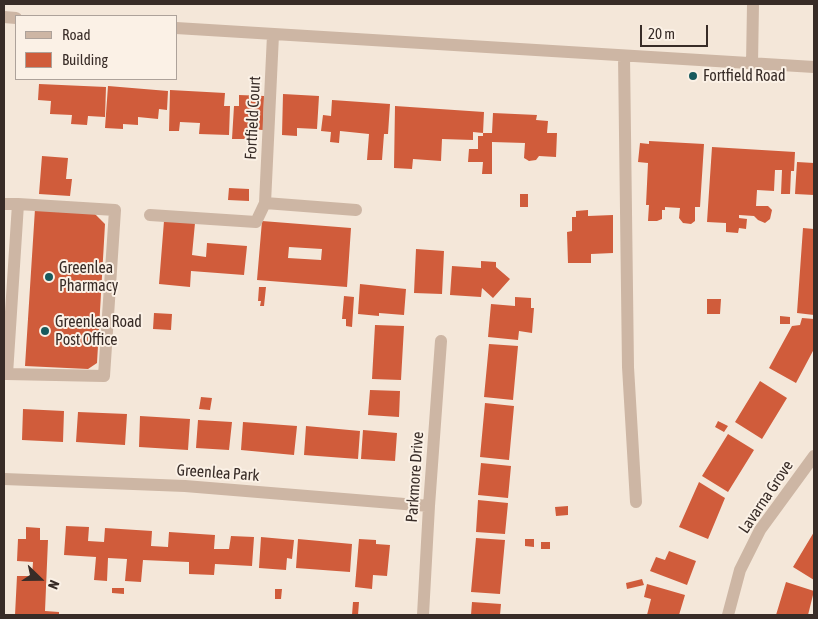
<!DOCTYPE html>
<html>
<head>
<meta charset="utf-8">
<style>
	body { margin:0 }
	#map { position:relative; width:818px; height:619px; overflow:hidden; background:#f4e7d9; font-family:"Asap Condensed",sans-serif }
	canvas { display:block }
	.frame { position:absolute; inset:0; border:5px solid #382c27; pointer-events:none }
	.legend { position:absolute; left:15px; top:15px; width:162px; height:65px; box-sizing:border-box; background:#fbf1e6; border:1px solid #ada29a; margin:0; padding:6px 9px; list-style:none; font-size:15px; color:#382c27 }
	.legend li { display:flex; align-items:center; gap:10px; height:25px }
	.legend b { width:25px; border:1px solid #ada29a }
	.north { position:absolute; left:15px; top:554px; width:50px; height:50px; -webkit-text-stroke:4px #fbf1e6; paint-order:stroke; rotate:112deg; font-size:14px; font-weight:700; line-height:20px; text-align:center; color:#382c27 }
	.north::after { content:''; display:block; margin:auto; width:18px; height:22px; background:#382c27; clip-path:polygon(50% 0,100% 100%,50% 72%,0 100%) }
	.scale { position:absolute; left:640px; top:25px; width:68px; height:22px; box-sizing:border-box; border:2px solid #382c27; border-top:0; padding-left:6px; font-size:15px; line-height:18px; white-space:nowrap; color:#382c27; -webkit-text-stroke:4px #fbf1e6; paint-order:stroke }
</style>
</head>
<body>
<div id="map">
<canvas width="818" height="619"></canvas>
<div class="frame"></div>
<ul class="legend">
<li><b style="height:6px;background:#cdb6a4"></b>Road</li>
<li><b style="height:14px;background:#d05c3b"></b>Building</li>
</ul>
<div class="north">N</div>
<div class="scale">20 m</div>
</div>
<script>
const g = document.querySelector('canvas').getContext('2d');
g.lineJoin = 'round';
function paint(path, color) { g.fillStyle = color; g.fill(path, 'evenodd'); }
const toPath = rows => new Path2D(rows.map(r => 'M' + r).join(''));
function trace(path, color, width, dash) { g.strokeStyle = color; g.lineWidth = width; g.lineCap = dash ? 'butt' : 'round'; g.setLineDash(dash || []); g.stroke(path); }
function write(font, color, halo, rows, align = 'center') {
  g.font = font + ' "Asap Condensed",sans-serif'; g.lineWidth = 4; g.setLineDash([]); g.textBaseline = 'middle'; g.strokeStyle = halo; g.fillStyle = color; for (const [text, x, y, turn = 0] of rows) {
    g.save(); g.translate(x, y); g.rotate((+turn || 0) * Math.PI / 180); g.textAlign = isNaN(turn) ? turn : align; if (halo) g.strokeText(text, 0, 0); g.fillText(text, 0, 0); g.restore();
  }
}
paint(toPath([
	[39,84,106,87,105,117,88,116,87,125,71,124,72,115,50,114,51,101,38,100],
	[108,86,168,91,167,110,159,109,158,119,138,117,138,125,123,124,123,129,105,128],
	[170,90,225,93,224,106,230,106,229,135,199,134,200,123,180,122,179,131,169,131],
	[283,94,319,96,317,129,297,128,297,136,282,135],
	[239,95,264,96,263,130,246,129,246,139,232,139,234,106,239,106],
	[332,100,390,104,388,134,384,134,382,160,367,160,369,134,340,131,339,143,330,142,331,132,321,131,323,115,331,116],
	[395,106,484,112,483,133,473,132,473,140,442,139,441,161,413,159,412,169,394,168],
	[493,113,537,115,536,120,548,121,547,133,557,133,556,157,539,156,536,160,529,161,524,158,525,143,492,142,492,174,482,174,483,162,468,162,469,149,478,149,478,136,483,136,483,133,492,133],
	[649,141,704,144,700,207,695,207,695,221,691,224,683,223,679,218,680,208,665,207,665,210,662,210,662,219,657,221,648,221,649,205,646,205,648,163,638,162,640,143,649,144],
	[712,147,795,152,794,171,791,171,790,194,781,194,782,170,775,170,774,191,757,190,756,206,768,206,772,210,770,219,765,223,758,220,754,216,739,215,739,218,747,219,746,229,739,228,738,233,726,232,726,223,707,222],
	[42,156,68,158,66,179,72,179,70,196,39,194],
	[797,162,814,163,814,195,795,194],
	[229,188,249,189,249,201,228,200],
	[520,194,528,194,528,207,520,207],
	[35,209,94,213,105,224,97,363,88,369,25,366],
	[588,210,588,216,613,215,613,253,591,254,591,263,568,263,567,232,572,231,572,217,576,217,576,211],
	[164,221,195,223,192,255,206,257,207,243,247,246,244,275,191,271,190,287,159,284],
	[262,221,351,228,347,287,257,280],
	[289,247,322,249,321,260,288,258],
	[803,228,814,229,814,315,797,313],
	[416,249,444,251,442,294,414,293],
	[481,261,496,262,496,267,510,279,493,298,482,288,481,297,450,295,452,266,481,268],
	[360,284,406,289,404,315,379,313,379,316,358,314],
	[259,287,266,287,264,306,260,306,261,301,258,301],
	[344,296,354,297,352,327,346,326,346,319,342,319],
	[515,297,531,298,531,308,534,308,532,333,519,331,518,340,488,337,491,304,515,306],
	[707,299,721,299,720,314,707,314],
	[154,313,172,314,171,330,153,329],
	[780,316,790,317,790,324,780,324],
	[802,318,814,319,814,349,796,383,769,368,792,326,800,325],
	[375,325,404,326,401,380,372,379],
	[489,344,518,346,513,400,484,397],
	[760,381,787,398,762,439,735,422],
	[370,390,400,391,399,417,368,415],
	[201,397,212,398,210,410,199,409],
	[485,403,514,406,509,460,480,457],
	[23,409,64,411,63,442,22,440],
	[78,412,127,414,125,445,76,442],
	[140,416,190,419,188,450,139,447],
	[198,420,232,422,229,450,196,448],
	[718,421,728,426,724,432,715,427],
	[243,422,297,426,294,455,241,450],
	[306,426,360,431,358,459,304,455],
	[363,430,397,433,395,461,361,459],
	[728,434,754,450,728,492,702,476],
	[481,463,511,466,508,498,478,495],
	[699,482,725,498,708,539,679,527],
	[478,500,508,503,505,534,476,532],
	[568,506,568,515,556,516,555,507],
	[66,526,89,527,88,541,104,542,105,528,152,531,151,546,168,547,169,532,215,535,214,549,229,549,231,536,254,537,252,566,215,564,214,575,189,574,189,562,143,560,141,582,125,581,127,559,108,558,107,581,94,580,96,557,64,555],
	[26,527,40,528,40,540,48,540,45,611,59,612,59,615,15,615,17,576,32,576,33,562,17,561,18,539,26,539],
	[814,532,814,580,793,567],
	[261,537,294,540,292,559,287,558,286,570,259,568],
	[476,538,505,540,500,594,471,592],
	[298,539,352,544,350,572,296,568],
	[359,539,376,540,376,544,390,545,387,576,373,575,372,589,355,587],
	[525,539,534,539,534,547,525,546],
	[541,542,550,542,550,549,541,549],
	[669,551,696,561,687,585,650,571,656,557,665,560],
	[642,579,644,585,627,589,626,583],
	[786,582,814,591,808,615,776,615],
	[647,584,685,595,679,615,647,615,651,599,644,597],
	[112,588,124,588,124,594,112,593],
	[275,589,282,589,281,599,275,599],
	[353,602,359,602,358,615,352,615],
	[472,602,501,604,500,615,471,615]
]), '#d05c3b');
trace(toPath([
	[4,17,16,18],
	[176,28,814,67],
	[624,56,628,367,636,502],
	[752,64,753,4],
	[265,203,356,210],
	[4,204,18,204,7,374,4,374],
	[150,215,256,222,265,203,273,35],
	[7,374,104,376,115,210,18,204],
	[4,479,185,486,429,506],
	[423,615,429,506,441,341],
	[728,615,740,570,760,530,814,456]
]), '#cdb6a4', 12);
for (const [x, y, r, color] of [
	[693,76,5,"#185a5d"],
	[49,277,5,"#185a5d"],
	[45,331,5,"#185a5d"]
]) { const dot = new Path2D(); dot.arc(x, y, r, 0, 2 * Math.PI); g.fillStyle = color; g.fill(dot); trace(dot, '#fbf1e6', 2); }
write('16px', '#382c27', '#fbf1e6', [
	["Fortfield Road",703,76],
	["Greenlea",59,268],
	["Pharmacy",59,286],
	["Greenlea Road",55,322],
	["Post Office",55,340]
], 'left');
write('16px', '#382c27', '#fbf1e6', [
	["Fortfield Court",253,118,-87],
	["Greenlea Park",218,473,4],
	["Parkmore Drive",415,477,-86],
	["Lavarna Grove",766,497,-56]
]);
</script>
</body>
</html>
